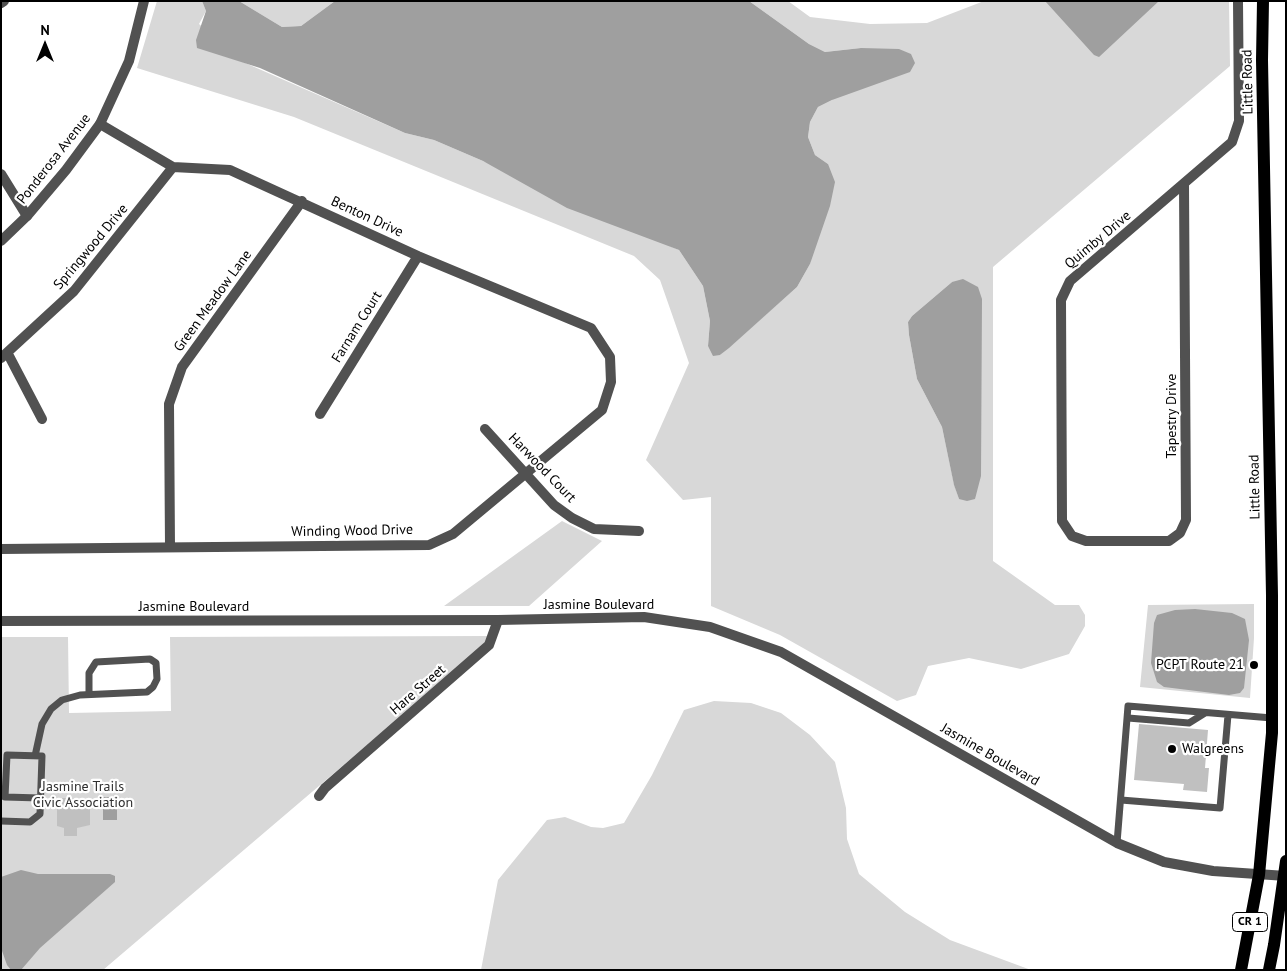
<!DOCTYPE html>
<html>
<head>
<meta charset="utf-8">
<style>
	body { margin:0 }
	#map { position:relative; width:1287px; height:971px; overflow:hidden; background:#fff; font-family:"PT Sans",sans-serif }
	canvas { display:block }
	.frame { position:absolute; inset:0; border:2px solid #000; pointer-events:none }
	.north { position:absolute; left:20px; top:20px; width:50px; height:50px; -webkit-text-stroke:4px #fff; paint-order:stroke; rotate:0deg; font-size:14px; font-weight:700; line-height:20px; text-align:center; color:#000 }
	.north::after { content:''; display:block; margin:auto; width:18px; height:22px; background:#000; clip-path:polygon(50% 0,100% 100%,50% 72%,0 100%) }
</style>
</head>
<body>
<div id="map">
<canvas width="1287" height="971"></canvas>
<div class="frame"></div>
<div class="north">N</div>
</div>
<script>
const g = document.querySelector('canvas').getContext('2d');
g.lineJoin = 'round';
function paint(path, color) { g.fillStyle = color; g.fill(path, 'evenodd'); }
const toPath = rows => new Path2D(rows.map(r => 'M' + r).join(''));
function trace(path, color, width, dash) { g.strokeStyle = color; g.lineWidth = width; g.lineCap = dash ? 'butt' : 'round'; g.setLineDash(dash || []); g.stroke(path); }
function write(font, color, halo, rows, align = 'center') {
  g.font = font + ' "PT Sans",sans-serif'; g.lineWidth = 4.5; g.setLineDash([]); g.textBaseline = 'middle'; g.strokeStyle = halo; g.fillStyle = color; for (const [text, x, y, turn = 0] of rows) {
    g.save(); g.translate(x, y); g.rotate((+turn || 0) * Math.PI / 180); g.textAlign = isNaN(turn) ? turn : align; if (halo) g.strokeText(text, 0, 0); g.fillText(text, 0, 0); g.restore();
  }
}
paint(toPath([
	[157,1,202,1,206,11,199,24,243,62,405,133,434,140,483,161,637,232,679,250,703,286,710,321,708,346,720,355,797,287,810,264,828,164,815,155,808,137,810,122,818,107,832,100,861,48,825,52,809,44,749,1,788,1,810,17,870,24,927,23,984,1,1229,1,1230,66,993,267,993,561,1055,605,1079,605,1085,615,1085,626,1069,654,1021,669,969,658,928,666,916,695,897,701,780,635,711,606,711,497,683,500,646,460,689,363,660,280,634,256,294,117,137,68],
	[952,282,959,499,954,484,942,427,917,379,909,335,908,322,912,316],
	[239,1,335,1,301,26,282,27],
	[562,521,602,541,529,606,444,606],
	[1254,604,1254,638,1250,698,1140,687,1148,605],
	[488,636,488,642,103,970,1,970,1,637,68,637,69,713,171,711,170,637],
	[714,701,751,703,781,713,810,735,835,762,846,808,847,839,859,874,905,912,950,940,1031,970,481,970,498,880,547,820,565,817,591,827,603,828,624,823,652,775,684,710]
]), '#d8d8d8');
paint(toPath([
	[202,1,239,1,282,27,301,26,335,1,749,1,809,44,825,52,861,48,899,49,911,54,915,63,910,72,832,100,818,107,810,122,808,137,815,155,828,164,835,182,830,206,810,264,797,287,729,348,720,355,713,356,708,346,710,321,703,286,679,250,567,208,483,161,434,140,405,133,260,68,197,48,196,40,206,11],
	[1045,1,1159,1,1099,57,1094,55],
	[963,279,978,287,982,299,981,476,975,499,967,501,959,499,954,485,942,427,917,379,909,335,908,322,912,316,952,282],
	[1195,609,1232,613,1245,619,1249,640,1244,688,1240,693,1229,695,1164,687,1157,682,1151,663,1154,623,1157,615,1175,610],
	[103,797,117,797,117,820,103,820],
	[21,870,38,874,110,874,115,876,115,882,40,948,21,970,11,970,7,965,1,948,1,877]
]), '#9f9f9f');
paint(toPath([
	[1139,724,1208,730,1205,768,1209,768,1207,792,1183,790,1184,784,1134,780],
	[62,798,79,798,79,805,82,805,82,808,90,808,90,825,77,828,77,836,64,836,64,828,57,826,57,809,61,809,62,806]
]), '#c0c0c0');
trace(toPath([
	[1128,718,1189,723,1205,713],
	[35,756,42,724,51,709,62,700,80,695,147,692,153,687,157,679,156,663,150,659,96,662,89,673,89,694],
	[1121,800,1220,808,1228,715],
	[1,821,30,822,40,814,42,756,7,755,5,797,40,798],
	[1117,843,1128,706,1272,718]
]), '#515151', 7);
trace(toPath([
	[1,3,4,1],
	[1,174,27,216],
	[1184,185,1186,520,1180,533,1169,541,1086,541,1072,536,1062,521,1061,300,1070,281,1232,142,1239,121,1238,1],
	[8,354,42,419],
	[1,358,74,291,173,167],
	[320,414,418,256],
	[485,429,554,505,572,518,594,529,639,531],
	[170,547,169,404,182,367,302,201],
	[1,549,429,545,453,534,602,410,611,382,610,357,591,328,418,256,230,170,173,167,100,124],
	[319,796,325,788,489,645,498,620]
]), '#515151', 10);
trace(toPath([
	[1,241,27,216,66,170,100,124,129,61,144,1],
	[1,621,498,620,644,617,710,627,781,652,1117,843,1164,862,1213,871,1286,876]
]), '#515151', 10);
trace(toPath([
	[1241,970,1259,875,1272,733,1272,595,1262,60,1263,1],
	[1269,970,1274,945,1286,861]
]), '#000', 12);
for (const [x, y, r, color] of [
	[1254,665,5,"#000"],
	[1172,749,5,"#000"]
]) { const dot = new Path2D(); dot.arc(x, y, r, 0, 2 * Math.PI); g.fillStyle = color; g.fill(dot); trace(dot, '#fff', 2); }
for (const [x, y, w] of [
	[1250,922,35]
]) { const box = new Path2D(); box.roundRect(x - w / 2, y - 9.5, w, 19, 4); g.fillStyle = '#fff'; g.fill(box); trace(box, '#000', 1); }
write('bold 12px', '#000', null, [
	["CR 1",1250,922]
]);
write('14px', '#000', '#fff', [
	["Little Road",1248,82,-91],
	["Ponderosa Avenue",54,159,-52],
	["Benton Drive",367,217,25],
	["Quimby Drive",1098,240,-40],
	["Springwood Drive",91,247,-50],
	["Green Meadow Lane",213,301,-54],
	["Farnam Court",357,327,-58],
	["Tapestry Drive",1172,416,-90],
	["Harwood Court",542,468,46],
	["Little Road",1255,487,-91],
	["Winding Wood Drive",352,531,-1],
	["Jasmine Boulevard",599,605],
	["Jasmine Boulevard",194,607],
	["Hare Street",418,690,-41],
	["Jasmine Boulevard",990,755,30]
]);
write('14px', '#000', '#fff', [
	["PCPT Route 21",1244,665],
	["Walgreens",1182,749,"left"]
], 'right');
write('14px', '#2f2f2f', '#fff', [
	["Jasmine Trails",83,787],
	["Civic Association",83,803]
]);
</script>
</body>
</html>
